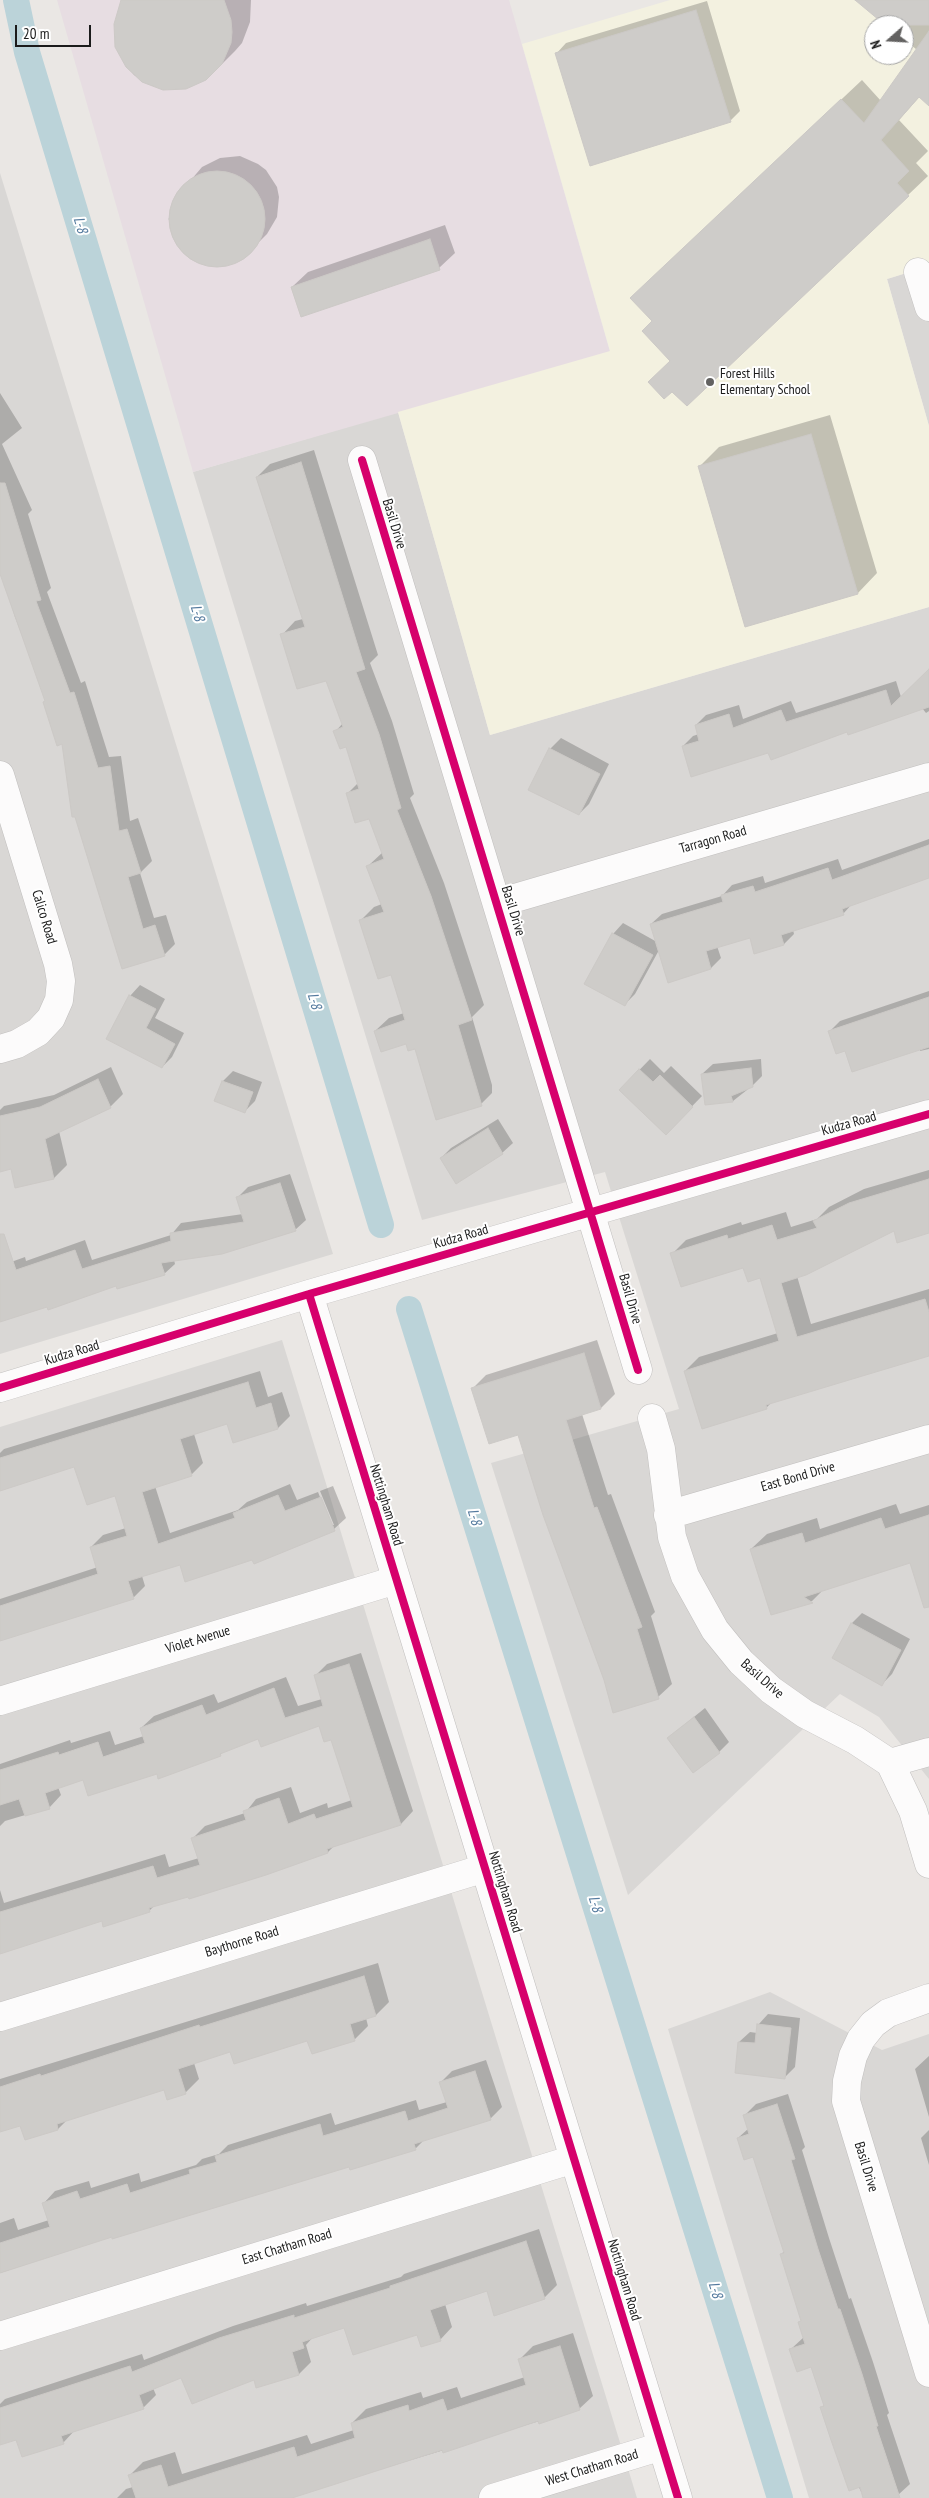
<!DOCTYPE html>
<html>
<head>
<meta charset="utf-8">
<style>
	body { margin:0 }
	#map { position:relative; width:929px; height:2498px; overflow:hidden; background:#eae7e4; font-family:"PT Sans Narrow",sans-serif }
	canvas { display:block }
	.north { position:absolute; left:864px; top:15px; width:50px; height:50px; box-sizing:border-box; background:#fff; border:1px solid #a4a4a4; border-radius:50%; rotate:251deg; font-size:14px; font-weight:700; line-height:20px; text-align:center; color:#1b1b1b }
	.north::after { content:''; display:block; margin:auto; width:18px; height:22px; background:#636261; clip-path:polygon(50% 0,100% 100%,50% 72%,0 100%) }
	.scale { position:absolute; left:15px; top:25px; width:76px; height:22px; box-sizing:border-box; border:2px solid #1b1b1b; border-top:0; padding-left:6px; font-size:15px; line-height:18px; white-space:nowrap; color:#1b1b1b; -webkit-text-stroke:4px #fff; paint-order:stroke }
</style>
</head>
<body>
<div id="map">
<canvas width="929" height="2498"></canvas>
<div class="north">N</div>
<div class="scale">20 m</div>
</div>
<script>
const g = document.querySelector('canvas').getContext('2d');
g.lineJoin = 'round';
function paint(path, color) { g.fillStyle = color; g.fill(path, 'evenodd'); }
const toPath = rows => new Path2D(rows.map(r => 'M' + r).join(''));
function trace(path, color, width, dash) { g.strokeStyle = color; g.lineWidth = width; g.lineCap = dash ? 'butt' : 'round'; g.setLineDash(dash || []); g.stroke(path); }
function write(font, color, halo, rows, align = 'center') {
  g.font = font + ' "PT Sans Narrow",sans-serif'; g.lineWidth = 4; g.setLineDash([]); g.textBaseline = 'middle'; g.strokeStyle = halo; g.fillStyle = color; for (const [text, x, y, turn = 0] of rows) {
    g.save(); g.translate(x, y); g.rotate((+turn || 0) * Math.PI / 180); g.textAlign = isNaN(turn) ? turn : align; if (halo) g.strokeText(text, 0, 0); g.fillText(text, 0, 0); g.restore();
  }
}
paint(toPath([
	[0,173,333,1254,0,1354],
	[929,266,929,426,887,279],
	[398,412,490,735,929,607,929,1779,879,1717,840,1694,628,1895,491,1463,679,1409,605,1172,422,1220,193,472],
	[282,1340,637,2498,0,2498,0,1427],
	[770,1992,882,2050,929,2034,929,2498,809,2498,668,2029]
]), '#d9d7d5');
paint(toPath([
	[57,0,509,0,610,352,193,472]
]), '#e7dde2');
paint(toPath([
	[670,0,929,0,929,266,887,279,929,426,929,607,490,735,398,412,610,351,522,44],
	[874,25,904,25,904,55,874,55]
]), '#f3f1e0');
paint(toPath([
	[124,0,251,0,250,22,242,43,235,51,214,72,196,84,175,89,153,86,134,75,121,57],
	[879,0,929,0,929,104,920,96,899,120,928,151,916,163,928,176,908,195,671,360,654,321,651,279,862,80,881,101,917,50,904,39,904,25,887,25],
	[707,1,740,111,730,121,556,54,566,43],
	[240,156,258,164,266,170,277,187,279,197,277,217,267,234,251,250,235,262,215,265,196,260,180,247,172,229,171,209,174,200,202,167,220,158],
	[445,225,455,253,439,268,292,287,308,272],
	[0,393,22,428,2,444,32,510,28,514,51,588,47,592,81,683,85,681,109,757,121,756,130,821,138,818,152,861,140,873,154,918,166,915,175,944,164,955,123,968,76,816,63,743,15,617,0,570],
	[830,415,877,573,858,593,699,467,719,447],
	[314,450,378,655,370,663,392,721,414,794,410,798,444,883,484,1005,472,1017,492,1085,492,1093,479,1106,416,1047,375,1031,389,1018,404,1013,391,973,361,920,374,907,382,904,368,866,383,852,370,817,347,794,359,782,347,745,335,732,343,723,326,679,282,635,295,621,303,619,257,477,270,464],
	[929,671,929,711,926,713,922,708,769,751,683,746,693,736,699,734,696,725,706,715,739,705,743,719,791,701,796,713,896,681,901,697],
	[561,738,609,764,589,804,579,814,530,789,550,749],
	[929,839,929,877,852,904,843,914,793,930,794,934,784,944,751,936,717,946,721,958,711,968,659,950,635,994,625,1004,613,934,623,923,657,942,651,924,662,914,722,896,732,885,763,876,765,883,838,859,842,870],
	[140,985,165,999,155,1018,184,1033,172,1057,162,1067,130,996],
	[929,991,929,1049,920,1051,920,1049,846,1050,830,1031,840,1021],
	[650,1059,664,1073,671,1066,702,1096,666,1133,620,1090],
	[761,1059,762,1076,752,1086,733,1101,706,1104,702,1074,713,1064],
	[111,1067,123,1094,110,1107,59,1131,67,1165,54,1178,12,1168,0,1161,0,1110,4,1106,54,1095],
	[233,1071,262,1082,255,1101,245,1111,223,1081],
	[498,1119,513,1143,502,1153,441,1158,451,1148],
	[929,1170,929,1232,895,1229,797,1276,811,1324,929,1289,929,1355,772,1402,766,1408,685,1371,699,1357,778,1333,760,1277,744,1266,672,1254,686,1240,741,1222,742,1225,786,1212,791,1227,817,1219,829,1207,864,1189],
	[290,1174,306,1220,295,1230,174,1260,175,1264,164,1274,117,1284,0,1321,0,1266,25,1257,26,1261,85,1240,92,1260,171,1235,181,1223,243,1214,238,1197,248,1187],
	[597,1340,615,1394,601,1408,582,1414,608,1495,611,1494,655,1612,651,1616,672,1684,658,1697,605,1679,519,1434,472,1389,486,1375],
	[260,1371,268,1397,282,1392,290,1416,278,1428,234,1441,228,1423,194,1434,203,1463,191,1475,155,1486,170,1533,238,1510,247,1502,290,1484,297,1500,318,1492,331,1525,334,1525,320,1491,333,1486,346,1518,334,1529,253,1558,181,1564,142,1576,145,1586,133,1598,0,1640,0,1599,98,1567,91,1547,103,1535,126,1528,116,1495,75,1465,0,1485,0,1453,4,1449],
	[896,1504,900,1514,929,1505,929,1578,911,1561,824,1589,812,1601,772,1614,751,1549,767,1534,817,1518,820,1529],
	[862,1613,910,1639,892,1674,882,1684,852,1623],
	[361,1653,413,1811,401,1824,335,1845,328,1852,266,1874,155,1905,149,1911,102,1919,0,1952,0,1890,4,1903,165,1854,169,1867,199,1858,193,1838,205,1826,245,1813,256,1799,291,1787,300,1813,327,1803,328,1808,352,1800,332,1738,320,1724,259,1737,225,1750,220,1755,84,1779,58,1787,61,1795,49,1808,5,1821,0,1826,0,1764,70,1740,71,1743,110,1731,115,1745,144,1736,141,1728,154,1716,214,1694,218,1703,286,1677,298,1706,322,1699,315,1676,327,1664],
	[705,1708,729,1742,719,1752,668,1738],
	[378,1963,389,2002,376,2015,366,2018,368,2026,355,2039,313,2053,307,2039,231,2050,194,2063,199,2079,185,2093,164,2088,68,2119,58,2129,21,2124,0,2131,0,2079],
	[768,2014,800,2018,795,2067,785,2077,739,2042,750,2032,757,2033,758,2025],
	[929,2056,929,2117,915,2069],
	[486,2060,502,2107,490,2119,424,2140,415,2149,350,2166,113,2235,0,2273,0,2223,14,2218,18,2230,49,2220,44,2203,55,2191,89,2181,91,2188,139,2173,141,2182,196,2165,202,2159,219,2154,228,2145,331,2113,335,2125,416,2100,419,2110,447,2102,440,2083,452,2071],
	[788,2094,805,2147,802,2150,829,2238,849,2299,851,2298,873,2362,889,2413,887,2415,910,2484,898,2495,890,2498,864,2498,822,2408,825,2404,812,2365,791,2349,804,2337,802,2320,781,2254,785,2251,754,2156,738,2138,749,2128,745,2115,756,2104],
	[929,2130,929,2165,921,2138],
	[539,2229,557,2285,544,2298,487,2290,445,2304,452,2327,440,2340,418,2334,345,2326,314,2336,306,2345,311,2362,299,2374,255,2378,182,2377,153,2388,156,2395,143,2408,75,2430,63,2443,0,2436,0,2404,5,2399,142,2354,144,2360,233,2326,306,2303,307,2306,401,2277,404,2274],
	[573,2333,593,2396,579,2409,286,2498,117,2498,126,2489,133,2487,130,2475,143,2462,175,2452,182,2474,307,2435,311,2444,354,2430,352,2423,366,2409,421,2392,423,2398,457,2387,461,2398,525,2377,520,2359,533,2346]
]), '#0003');
trace(toPath([
	[16,0,27,52,381,1225],
	[409,1309,780,2498]
]), '#bbd3d9', 26);
const building = toPath([
	[121,0,224,0,231,20,232,32,231,43,222,64,206,80,186,89,163,90,142,82,126,67,115,47,114,24,121,0],
	[855,0,929,0,929,25,885,25,855,0],
	[696,10,731,122,590,166,555,53,696,10],
	[929,31,929,106,919,97,881,140,909,171,897,183,909,196,687,406,672,392,664,399,648,382,670,361,642,331,652,321,630,298,841,99,864,123,929,31],
	'169 219a48 48 0 1 1 96 0a48 48 0 1 1-96 0Z',
	[430,239,440,270,301,317,291,287,430,239],
	[811,434,858,594,745,627,698,466,811,434],
	[301,462,365,669,356,672,379,734,401,808,397,810,431,896,472,1020,458,1025,482,1106,436,1120,415,1049,408,1051,406,1044,381,1052,374,1031,405,1020,391,975,378,979,359,920,384,912,366,866,384,859,369,819,355,823,346,793,359,789,346,747,340,749,333,731,343,727,326,681,297,689,280,634,305,627,256,477,301,462],
	[0,483,5,483,41,600,36,601,70,693,74,692,98,768,110,766,119,831,127,829,141,873,128,877,143,929,155,925,165,956,122,969,75,817,72,817,62,744,57,746,43,702,45,701,0,574,0,483],
	[929,669,929,707,848,735,847,732,771,760,768,753,691,777,682,746,699,741,695,725,729,714,733,728,781,710,786,722,886,690,891,706,929,669],
	[549,748,600,774,579,815,528,790,549,748],
	[929,845,929,878,842,909,844,915,781,935,784,945,754,954,750,938,706,951,711,969,668,983,650,924,723,902,721,895,753,886,755,892,828,868,832,880,929,845],
	[612,933,653,955,625,1006,584,984,612,933],
	[129,995,156,1009,146,1028,175,1044,162,1068,106,1039,129,995],
	[929,997,929,1047,852,1072,845,1051,836,1054,828,1031,929,997],
	[751,1068,753,1087,731,1096,733,1102,705,1105,701,1074,751,1068],
	[639,1069,653,1082,660,1075,693,1107,666,1135,619,1090,639,1069],
	[98,1079,111,1108,45,1139,54,1179,15,1188,11,1169,0,1172,0,1116,40,1107,98,1079],
	[222,1081,253,1092,245,1113,214,1101,222,1081],
	[488,1128,503,1154,456,1184,440,1158,488,1128],
	[929,1179,929,1233,897,1243,894,1231,806,1275,781,1283,797,1337,925,1299,929,1312,929,1356,766,1405,767,1409,702,1429,684,1371,779,1341,760,1278,748,1282,743,1268,681,1287,670,1253,727,1235,728,1239,772,1225,777,1240,817,1228,813,1221,849,1203,929,1179],
	[280,1183,296,1231,222,1254,161,1263,165,1275,117,1289,116,1286,48,1310,47,1307,0,1322,0,1234,4,1234,16,1270,75,1250,82,1269,171,1241,170,1233,244,1222,236,1197,280,1183],
	[584,1353,601,1409,566,1420,594,1508,597,1507,642,1627,637,1629,659,1699,613,1713,604,1680,543,1515,518,1435,489,1444,471,1388,584,1353],
	[248,1382,256,1408,271,1403,278,1429,233,1443,227,1424,180,1439,192,1476,142,1492,158,1544,235,1518,233,1513,278,1495,285,1511,321,1497,335,1531,254,1564,252,1560,185,1582,180,1565,128,1581,134,1599,0,1641,0,1606,98,1574,90,1547,127,1536,115,1496,87,1505,74,1467,0,1491,0,1458,248,1382],
	[929,1515,929,1607,924,1608,910,1563,804,1597,813,1603,771,1615,750,1549,802,1533,805,1543,881,1518,885,1529,929,1515],
	[851,1623,901,1650,882,1686,832,1658,851,1623],
	[349,1664,401,1825,327,1849,328,1853,266,1875,189,1899,188,1897,149,1908,150,1912,103,1927,102,1921,0,1954,0,1912,153,1866,157,1878,200,1865,191,1838,246,1820,243,1811,279,1798,288,1824,314,1814,316,1819,353,1807,331,1740,324,1742,319,1726,261,1747,258,1739,220,1754,221,1756,158,1779,157,1774,88,1796,83,1780,45,1793,50,1809,25,1816,19,1799,0,1805,0,1770,58,1752,59,1755,98,1742,103,1757,145,1743,140,1728,202,1705,206,1715,274,1688,285,1718,323,1706,314,1675,349,1664],
	[694,1717,720,1753,693,1773,667,1738,694,1717],
	[364,1976,376,2016,350,2024,355,2041,312,2054,307,2041,234,2064,230,2052,178,2069,186,2094,167,2100,164,2090,57,2124,58,2130,25,2140,20,2126,0,2132,0,2087,40,2074,41,2076,199,2025,200,2027,364,1976],
	[757,2024,791,2028,785,2079,735,2073,738,2042,755,2043,757,2024],
	[475,2071,491,2120,414,2144,416,2150,350,2170,349,2167,112,2239,112,2237,0,2273,0,2243,50,2227,42,2203,77,2191,80,2199,127,2184,130,2193,190,2174,189,2170,217,2162,215,2156,320,2124,323,2136,405,2111,408,2121,448,2108,439,2082,475,2071],
	[777,2104,795,2159,791,2160,818,2249,838,2309,840,2309,862,2374,878,2426,876,2426,900,2498,863,2498,860,2487,849,2491,831,2440,820,2407,824,2406,811,2367,797,2372,789,2349,805,2344,798,2322,801,2321,780,2254,784,2253,753,2157,744,2160,737,2138,749,2134,743,2115,777,2104],
	[526,2241,545,2299,494,2316,487,2291,430,2310,441,2341,421,2347,417,2335,353,2355,344,2328,302,2342,304,2348,292,2352,299,2375,256,2388,254,2380,192,2404,181,2378,139,2395,144,2409,61,2436,64,2444,22,2457,16,2440,0,2445,0,2408,130,2366,132,2372,219,2338,294,2315,294,2318,390,2288,390,2286,526,2241],
	[560,2346,580,2410,539,2424,538,2421,443,2453,442,2450,292,2498,136,2498,128,2475,161,2465,168,2487,294,2447,297,2457,355,2438,351,2423,408,2405,409,2411,443,2399,447,2411,526,2385,518,2359,560,2346]
]);
paint(building, '#ceccc9');
trace(building, '#ccc9c6', 1);
const street = toPath([
	[918,272,929,307],
	[362,460,638,1370],
	[0,775,58,964,61,981,59,1000,51,1018,38,1032,17,1044,0,1049],
	[498,903,929,777],
	[309,1294,678,2498],
	[0,1388,309,1294,929,1114],
	[652,1418,661,1449,672,1537,685,1576,715,1630,741,1662,771,1690,805,1714,855,1740,890,1763,913,1811,929,1864],
	[668,1515,929,1439],
	[0,1701,396,1580],
	[890,1763,929,1752],
	[929,1998,888,2013,873,2024,861,2039,853,2056,847,2081,846,2101,929,2373],
	[0,2017,485,1868],
	[0,2336,574,2159],
	[493,2498,662,2446]
]);
trace(street, '#c1bfbe', 29);
trace(street, '#fcfbfb', 28);
trace(toPath([
	[362,460,638,1370],
	[309,1294,678,2498],
	[0,1388,309,1294,929,1114]
]), '#d6006c', 8);
for (const [x, y, r, color] of [
	[710,382,5,"#636261"]
]) { const dot = new Path2D(); dot.arc(x, y, r, 0, 2 * Math.PI); g.fillStyle = color; g.fill(dot); trace(dot, '#fff', 2); }
write('14px', '#1b1b1b', '#fff', [
	["Forest Hills",720,374],
	["Elementary School",720,390]
], 'left');
write('14px', '#1b1b1b', '#fff', [
	["Basil Drive",394,524,73],
	["Tarragon Road",713,840,-16],
	["Basil Drive",513,911,73],
	["Calico Road",44,917,73],
	["Kudza Road",849,1124,-16],
	["Kudza Road",461,1237,-16],
	["Basil Drive",630,1299,74],
	["Kudza Road",72,1353,-17],
	["East Bond Drive",798,1477,-16],
	["Nottingham Road",386,1505,73],
	["Violet Avenue",198,1640,-17],
	["Basil Drive",762,1679,41],
	["Nottingham Road",505,1892,73],
	["Baythorne Road",242,1942,-17],
	["Basil Drive",866,2167,73],
	["East Chatham Road",287,2247,-17],
	["Nottingham Road",624,2280,73],
	["West Chatham Road",592,2468,-17]
]);
write('italic 15px', '#547a9e', '#fff', [
	["L-8",80,225,73],
	["L-8",197,613,73],
	["L-8",314,1001,73],
	["L-8",474,1517,73],
	["L-8",595,1904,73],
	["L-8",715,2290,73]
]);
</script>
</body>
</html>
